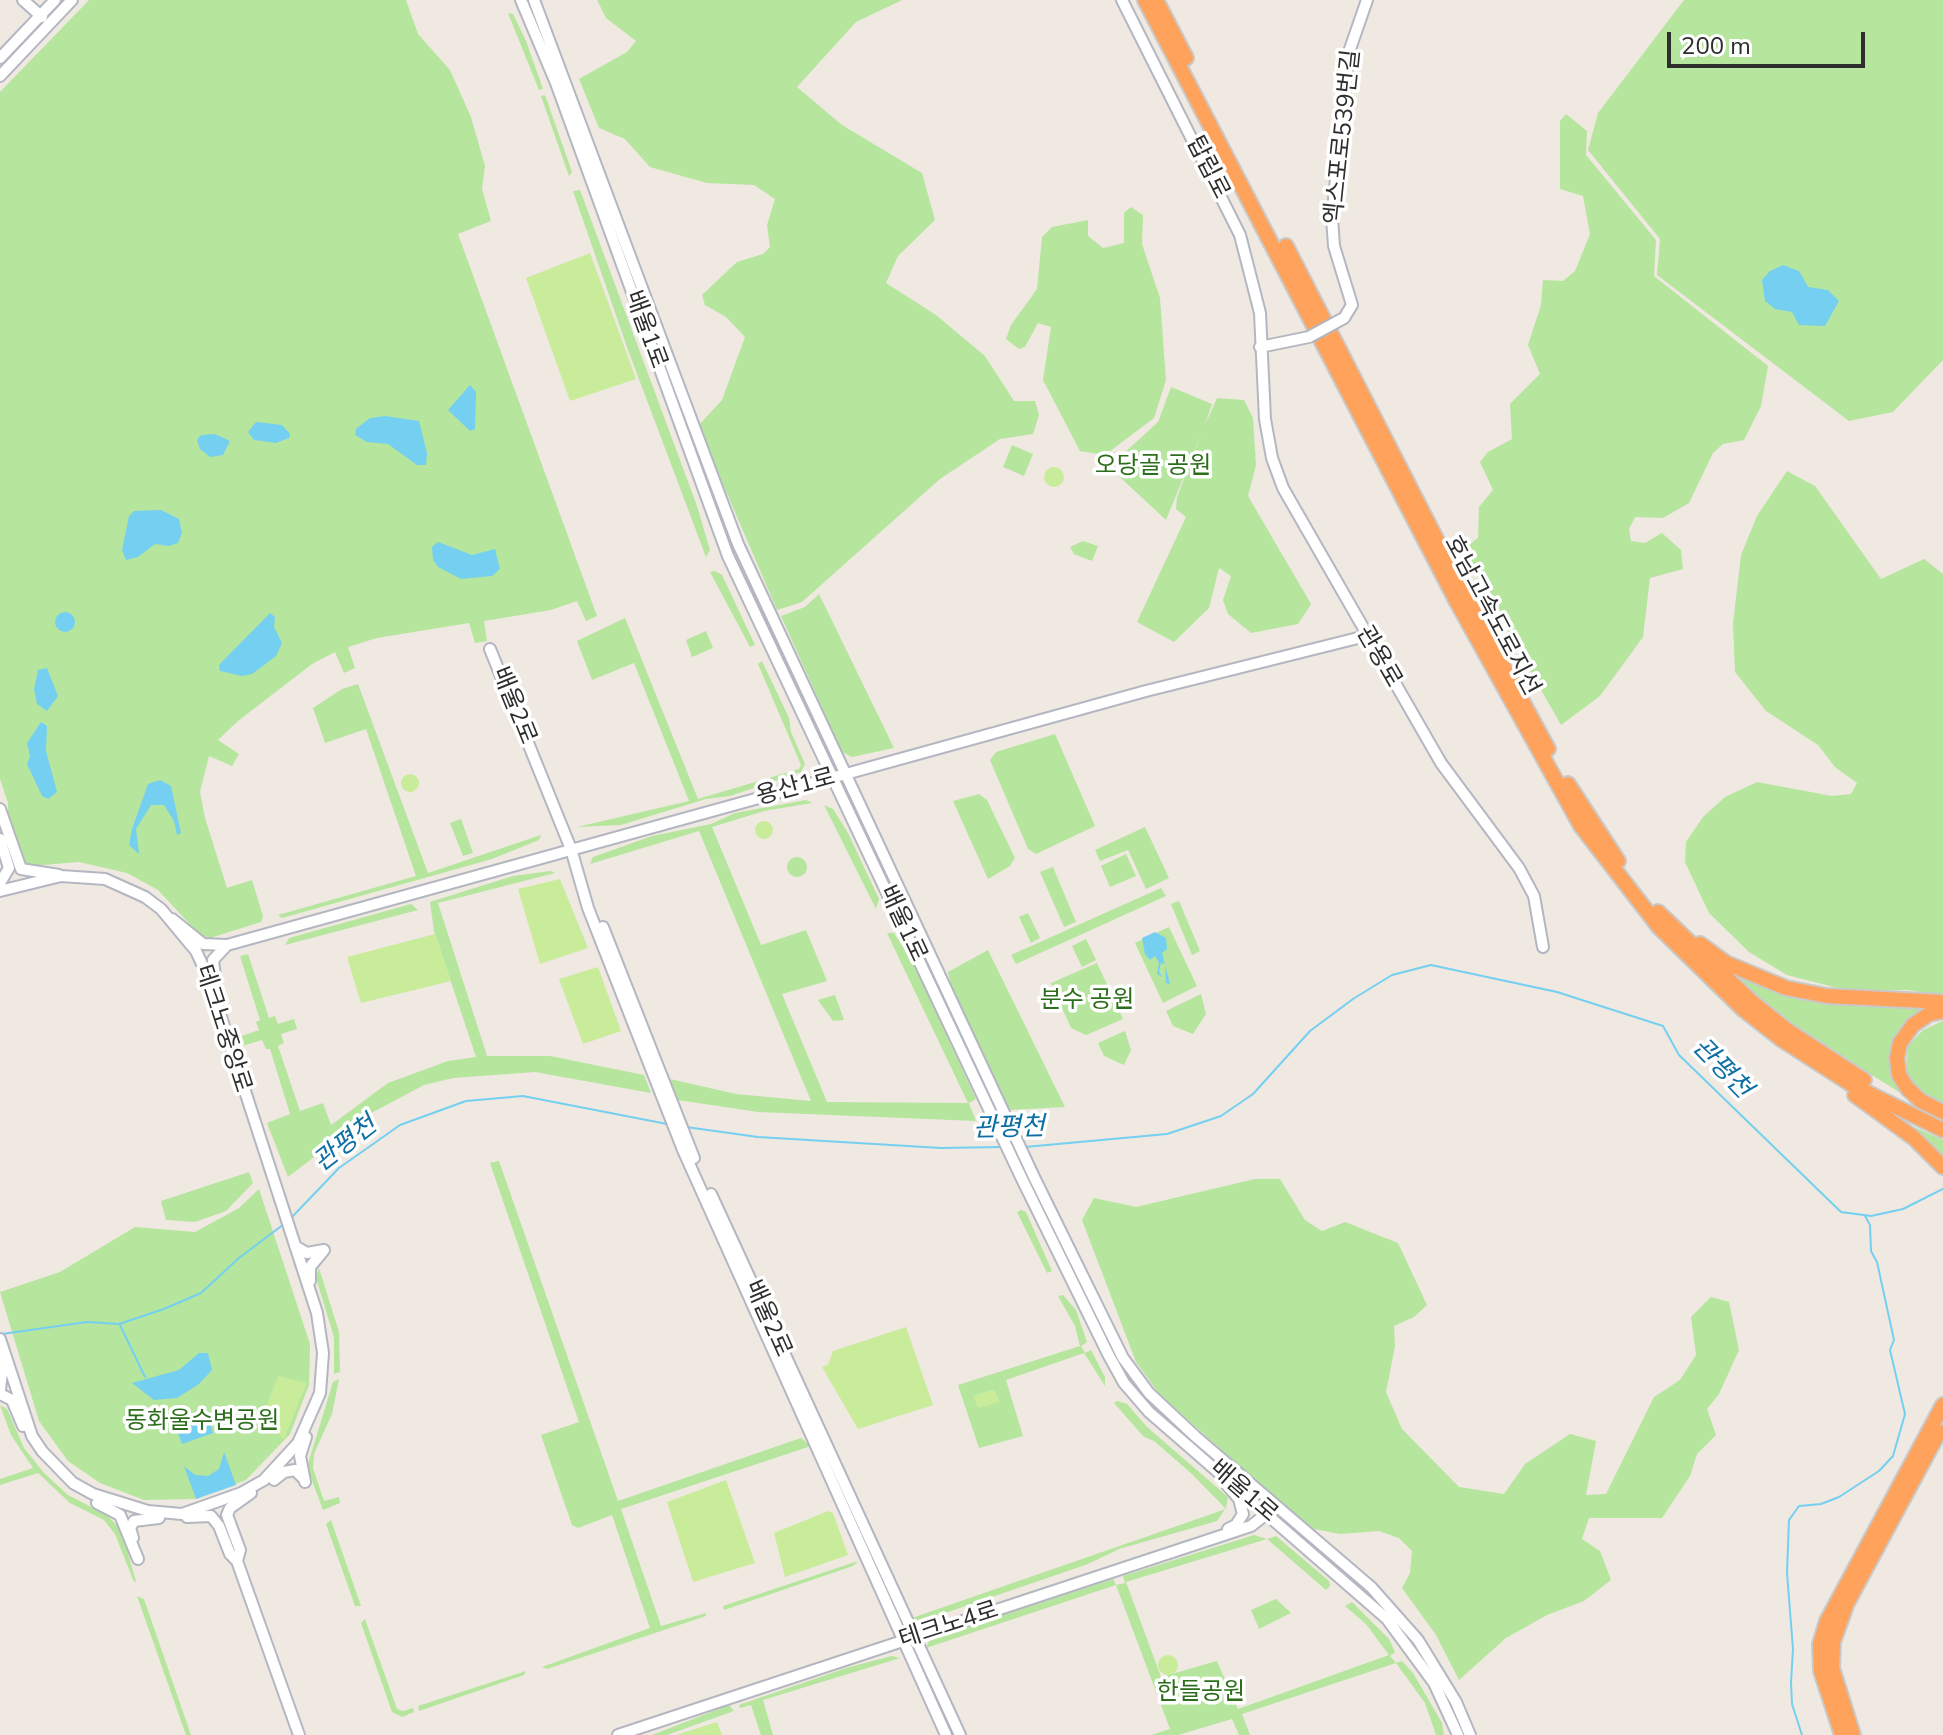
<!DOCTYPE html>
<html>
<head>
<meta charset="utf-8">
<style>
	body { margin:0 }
	#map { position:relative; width:1943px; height:1735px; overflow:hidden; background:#efe9e1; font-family:"Nunito Sans",sans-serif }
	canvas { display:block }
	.scale { position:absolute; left:1667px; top:32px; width:198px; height:36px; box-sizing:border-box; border:4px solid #2e2e2e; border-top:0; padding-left:10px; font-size:24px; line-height:28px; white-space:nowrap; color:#2e2e2e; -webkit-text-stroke:6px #fff; paint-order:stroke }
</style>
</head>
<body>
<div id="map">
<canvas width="1943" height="1735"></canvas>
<div class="scale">200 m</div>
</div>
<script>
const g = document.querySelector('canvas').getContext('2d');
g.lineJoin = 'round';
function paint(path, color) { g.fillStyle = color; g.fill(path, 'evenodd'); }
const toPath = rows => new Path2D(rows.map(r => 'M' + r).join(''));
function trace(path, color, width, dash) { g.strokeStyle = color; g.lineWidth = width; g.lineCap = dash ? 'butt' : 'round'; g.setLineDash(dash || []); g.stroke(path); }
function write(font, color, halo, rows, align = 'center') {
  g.font = font + ' "Nunito Sans","Noto Sans KR",sans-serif'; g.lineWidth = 7; g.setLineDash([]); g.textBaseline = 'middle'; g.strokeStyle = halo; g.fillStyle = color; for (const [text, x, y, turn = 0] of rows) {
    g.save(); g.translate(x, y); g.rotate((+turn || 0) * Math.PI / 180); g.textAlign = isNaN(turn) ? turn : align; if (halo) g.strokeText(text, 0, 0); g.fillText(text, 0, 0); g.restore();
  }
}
paint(toPath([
	[89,0,406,0,418,34,450,70,471,117,485,166,482,189,491,221,458,234,597,616,586,621,577,601,551,610,484,621,487,641,475,643,469,623,377,638,348,647,355,668,344,673,335,652,312,664,238,721,218,740,239,754,232,766,209,756,200,792,205,818,227,888,252,880,263,916,261,922,210,938,200,935,158,890,127,873,79,862,30,866,22,860,8,820,8,803,0,779,0,92],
	[597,0,902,0,856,22,797,87,842,125,922,173,935,220,898,256,886,283,936,315,985,356,1014,401,1035,401,1039,415,1033,434,1000,439,940,479,802,602,777,610,698,426,722,400,745,337,726,317,705,305,702,295,737,262,763,254,770,247,767,225,775,199,754,185,707,183,650,167,625,139,599,128,579,79,627,52,636,41,606,18],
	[1684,0,1943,0,1943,360,1893,412,1849,421,1657,275,1660,239,1588,150,1598,113],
	[508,13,513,14,526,41,543,89,539,90],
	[545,95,572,172,569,176,541,96],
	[1566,114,1587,131,1586,155,1656,240,1654,276,1768,366,1761,406,1744,440,1723,444,1713,453,1689,503,1663,518,1635,517,1629,529,1631,541,1645,543,1662,533,1681,550,1683,569,1650,578,1643,637,1600,696,1561,725,1462,550,1478,538,1479,507,1493,490,1480,462,1488,452,1512,439,1510,404,1540,374,1528,345,1541,305,1543,280,1563,281,1575,271,1590,234,1583,196,1560,189,1560,121],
	[580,190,697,506,710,550,706,557,628,350,573,191],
	[1131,207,1143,215,1142,244,1160,298,1166,380,1154,418,1105,455,1080,451,1043,380,1051,327,1038,323,1025,347,1019,349,1006,339,1011,325,1037,289,1042,237,1052,227,1088,220,1088,236,1103,248,1124,243,1124,213],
	[1171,387,1212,404,1205,425,1217,398,1244,400,1253,418,1256,465,1248,496,1311,604,1298,624,1251,633,1228,614,1223,600,1231,576,1219,568,1209,608,1174,642,1137,622,1186,517,1176,509,1177,497,1203,430,1166,520,1109,467,1158,422],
	[1012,445,1033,454,1024,476,1003,467],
	[1787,471,1815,486,1881,579,1924,559,1943,574,1943,996,1907,990,1849,991,1787,975,1749,952,1709,913,1685,862,1686,842,1703,817,1725,797,1757,782,1832,796,1851,794,1857,783,1835,767,1818,745,1766,711,1735,672,1733,624,1741,555,1757,516],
	[1083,541,1098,546,1092,561,1074,554,1070,547],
	[715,571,722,575,755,645,750,647,710,572],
	[819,594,894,748,852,757,842,752,781,616,805,607],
	[625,618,698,799,799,769,801,765,758,664,762,661,789,718,791,732,805,764,801,772,730,796,706,799,621,825,577,827,689,801,634,663,592,680,577,641],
	[706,631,713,648,692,657,686,640],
	[358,684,428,873,541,835,539,840,492,859,282,918,278,915,416,876,366,729,325,743,313,708,342,689],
	[1055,734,1095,826,1036,854,1028,849,990,760,996,752],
	[979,794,987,800,1015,858,1010,866,988,879,953,801],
	[806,800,812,803,764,811,712,827,761,945,806,930,827,981,782,994,827,1102,968,1103,887,933,894,933,914,964,976,1099,969,1103,976,1121,758,1112,678,1100,670,1079,736,1094,811,1101,699,831,590,864,593,857,652,836,711,824,735,813],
	[824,805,833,809,848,833,879,899,876,909],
	[461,819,473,853,463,856,450,823],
	[1145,827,1169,878,1146,889,1128,850,1100,861,1095,850],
	[1126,854,1136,876,1110,887,1101,866],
	'787 867a10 10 0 1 1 20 0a10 10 0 1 1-20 0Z',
	[1053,867,1076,922,1064,927,1040,872],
	[551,871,555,873,438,903,487,1056,550,1056,644,1075,651,1093,535,1072,453,1078,424,1085,373,1112,288,1177,267,1123,290,1114,270,1049,266,1049,262,1040,242,1046,239,1037,259,1030,256,1022,260,1020,240,956,248,954,269,1018,275,1016,278,1024,294,1019,297,1029,281,1034,284,1043,278,1046,300,1111,323,1103,331,1125,388,1083,448,1061,476,1057,434,931,430,902,513,876],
	[1161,888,1166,896,1016,964,1011,955],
	[1179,901,1200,951,1192,955,1171,904],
	[411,904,418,910,285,945,289,938],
	[1028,913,1040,938,1031,943,1019,917],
	[1169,927,1197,986,1163,1003,1135,943],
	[1086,939,1096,960,1082,967,1072,946],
	[988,950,1065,1107,1010,1110,953,994,948,972],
	[1097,963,1123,1019,1086,1035,1071,1028,1051,983],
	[1722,967,1785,996,1821,1003,1938,1008,1914,1020,1895,1078,1904,1095,1799,1030],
	[1201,994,1206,1014,1193,1034,1173,1026,1166,1011],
	[835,995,844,1020,833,1021,818,1000],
	[1943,1021,1943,1105,1914,1089,1906,1069,1908,1046,1923,1030],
	[1125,1031,1131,1050,1124,1065,1104,1056,1098,1043],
	[1901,1121,1943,1140,1943,1159],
	[499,1161,618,1501,801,1438,811,1446,621,1509,661,1626,706,1613,706,1616,547,1669,542,1667,650,1628,612,1515,578,1528,572,1525,541,1435,579,1422,490,1163],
	[249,1172,253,1183,226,1211,195,1222,166,1220,161,1201],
	[1255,1179,1280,1179,1305,1220,1322,1231,1345,1222,1398,1243,1427,1305,1414,1317,1394,1326,1395,1346,1386,1392,1402,1429,1459,1487,1504,1494,1525,1464,1570,1434,1596,1441,1586,1495,1606,1494,1654,1397,1680,1380,1696,1355,1691,1317,1711,1297,1729,1302,1739,1350,1719,1394,1707,1409,1716,1435,1697,1454,1690,1476,1662,1518,1589,1518,1582,1539,1600,1551,1611,1580,1584,1601,1547,1615,1506,1638,1459,1680,1436,1635,1402,1588,1410,1573,1412,1551,1399,1538,1379,1531,1340,1534,1309,1528,1160,1395,1136,1362,1082,1220,1094,1198,1136,1207],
	[259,1189,310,1344,309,1385,290,1434,246,1480,196,1499,144,1500,100,1483,68,1461,39,1421,0,1292,60,1272,135,1227,195,1232,239,1208],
	[1021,1210,1026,1212,1052,1271,1047,1273,1017,1212],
	[319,1268,339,1332,340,1372,334,1374,334,1337,316,1278],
	[1063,1295,1076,1310,1087,1342,1081,1346,1085,1353,1091,1350,1105,1377,1105,1386,1084,1353,1006,1380,1023,1436,979,1448,958,1385,1080,1346,1075,1326,1058,1296],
	[339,1379,332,1414,314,1454,313,1468,324,1501,339,1497,340,1503,323,1510,307,1467,333,1382],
	[1117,1401,1127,1404,1147,1427,1228,1497,1226,1508,1217,1521,1119,1549,1088,1564,919,1622,912,1618,1226,1509,1192,1474,1154,1441,1144,1437,1114,1403],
	[0,1405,7,1409,24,1448,44,1473,68,1495,107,1515,121,1530,136,1581,134,1582,115,1534,104,1520,70,1503,38,1473,0,1485,0,1479,33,1468,11,1435],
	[331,1520,361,1606,355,1606,326,1524],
	[1254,1535,1267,1539,1276,1536,1329,1581,1330,1586,1326,1590,1267,1539,1126,1582,1161,1677,1217,1661,1238,1709,1389,1655,1366,1624,1345,1606,1352,1602,1389,1639,1395,1652,1390,1656,1396,1663,1402,1661,1413,1673,1442,1723,1444,1735,1436,1735,1425,1703,1396,1663,1242,1714,1250,1735,1239,1735,1232,1719,1178,1735,1151,1735,1170,1729,1116,1585,926,1648,930,1639,1113,1579,1116,1585,1125,1583,1123,1576],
	[858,1561,853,1566,724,1610,723,1606],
	[137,1596,144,1599,191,1735,186,1735],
	[1276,1599,1291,1613,1259,1629,1251,1610],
	[365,1619,397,1709,403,1711,413,1708,414,1712,402,1717,392,1712,361,1623],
	[892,1656,900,1658,763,1700,773,1735,761,1735,751,1705,740,1708,739,1705,846,1668],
	[526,1671,524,1675,419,1711,418,1706],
	[729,1705,734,1711,667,1735,652,1735]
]), '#b6e59e');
paint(toPath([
	[590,253,636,379,570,401,526,278],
	'1044 477a10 10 0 1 1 20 0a10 10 0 1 1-20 0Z',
	'401 783a9 9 0 1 1 18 0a9 9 0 1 1-18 0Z',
	'755 830a9 9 0 1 1 18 0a9 9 0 1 1-18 0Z',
	[560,879,588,948,540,964,518,889],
	[435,934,451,981,361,1003,347,957],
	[598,967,621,1031,583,1044,559,979],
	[906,1327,933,1405,858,1429,822,1367,828,1365,833,1351],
	[278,1376,307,1383,284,1439,262,1418],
	[994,1389,1000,1402,978,1408,973,1396],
	[726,1480,755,1563,693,1582,667,1502],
	[828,1511,833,1513,848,1555,785,1577,774,1533],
	'1158 1665a10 10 0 1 1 20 0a10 10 0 1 1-20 0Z',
	[717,1722,722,1735,676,1735]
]), '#c9ec9a');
paint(toPath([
	[1783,265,1799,271,1808,287,1828,290,1839,301,1825,326,1799,325,1792,312,1775,309,1765,301,1762,280,1770,271],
	[470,385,476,392,475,429,470,431,448,410],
	[385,416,419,421,427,453,426,465,417,465,388,444,367,442,355,435,356,429,370,418],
	[256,422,282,425,290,434,289,438,276,443,254,440,248,432],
	[215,434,230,441,223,455,210,457,200,449,197,440,201,435],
	[161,510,179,519,182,533,178,543,169,546,155,544,138,557,126,560,122,550,129,516,134,511],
	[438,542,472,555,495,549,500,569,492,576,461,579,438,567,433,560,432,547],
	'55 622a10 10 0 1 1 20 0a10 10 0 1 1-20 0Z',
	[270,613,275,617,274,627,282,643,276,656,252,674,242,676,220,671,219,665],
	[47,668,58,696,47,711,37,704,34,689,38,670],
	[41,722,47,726,46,751,57,792,48,799,42,796,27,764,30,756,27,743],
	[160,780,171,786,181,833,177,835,174,821,164,805,151,805,136,829,139,854,129,845,132,829,148,784],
	[1155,932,1166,938,1167,949,1162,953,1170,984,1166,983,1165,964,1161,963,1159,971,1162,977,1157,974,1159,963,1155,956,1150,960,1145,954,1142,938],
	[199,1353,208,1353,212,1370,199,1384,177,1398,154,1400,132,1383,179,1370],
	[208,1417,213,1433,182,1444,176,1428],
	[224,1452,236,1485,196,1499,184,1466,195,1475,208,1476,219,1469]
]), '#75cff0');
trace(toPath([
	[686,1127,758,1137,941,1148,1002,1147],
	[1025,1147,1167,1134,1221,1116,1253,1094,1310,1031,1353,999,1392,975,1431,965,1557,992,1663,1026,1679,1055,1841,1212,1871,1216,1903,1209,1943,1189],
	[292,1217,339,1168,400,1125,466,1101,523,1096,667,1124],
	[120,1325,145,1377],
	[2,1334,87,1322,119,1324,164,1309,201,1293,239,1258,284,1224],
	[1802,1735,1792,1704,1791,1682,1793,1649,1787,1573,1789,1520,1799,1506,1821,1504,1839,1497,1879,1471,1893,1456,1905,1414,1890,1350,1894,1340,1877,1262,1871,1251,1870,1225,1865,1216]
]), '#75cff0', 2);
const secondary = toPath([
	[23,0,42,17],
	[521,0,556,83,728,556,1021,1177,1108,1354,1124,1383,1149,1412,1387,1619,1434,1683,1458,1735],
	[534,0,738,544,1034,1177,1123,1358,1149,1393,1196,1437,1371,1587,1418,1640,1456,1702,1470,1735],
	[1122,0,1240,235,1260,313,1265,419,1272,458,1283,488,1441,763,1519,868,1534,896,1543,947],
	[0,58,55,0],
	[0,76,72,0],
	[1344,318,1352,305,1334,246,1332,218,1349,52,1367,0],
	[1260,347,1309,337],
	[490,649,571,849,588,908,683,1150,946,1735],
	[0,809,21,869,59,875],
	[0,839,9,868,0,883],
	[0,891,61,876,105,879,145,897,161,909,196,951,208,977,317,1313,323,1353,320,1393,298,1443,264,1480,241,1493,182,1514,148,1511,93,1494,73,1483,42,1451,32,1436,0,1339],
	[172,919,203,944,227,945,1146,691,1366,636],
	[603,927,694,1158],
	[216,985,213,960,227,945],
	[711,1194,960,1735],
	[295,1246,307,1253,324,1250],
	[310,1281,310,1267,324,1250],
	[0,1390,4,1354],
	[0,1394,12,1400,23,1426],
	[274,1480,284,1472,295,1470,303,1478],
	[305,1482,300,1456,306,1437],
	[1227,1485,1239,1499,1243,1514,1236,1525,1228,1529],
	[97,1503,120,1515,138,1559],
	[187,1517,211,1516,219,1526,230,1554,237,1561,299,1735],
	[133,1538,130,1528,134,1521,159,1518],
	[237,1561,240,1550,227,1515,230,1508,251,1493],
	[618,1735,1251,1526,1270,1511]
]);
const highway = toPath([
	[1145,0,1457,602,1581,826,1659,927,1744,1010,1781,1039,1854,1086,1943,1130],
	[1156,0,1186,58],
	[1286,246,1467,599,1548,749],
	[1568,784,1618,861],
	[1658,912,1752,1002,1787,1030,1864,1080],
	[1700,944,1726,963,1786,988,1827,996,1943,1002],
	[1943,1011,1929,1014,1913,1025,1900,1043,1897,1058,1899,1075,1908,1089,1921,1101,1943,1112],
	[1855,1095,1914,1138,1943,1167],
	[1842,1735,1821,1671,1820,1644,1827,1621,1943,1405],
	[1853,1735,1832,1668,1833,1642,1847,1603,1939,1432]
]);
trace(secondary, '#b4b7c1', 14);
trace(highway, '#c9c9c9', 18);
trace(secondary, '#fff', 10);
trace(highway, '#ffa35c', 14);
const secondaryBridge = toPath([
	[1309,337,1344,318]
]);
trace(secondaryBridge, '#b4b7c1', 14, []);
trace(secondaryBridge, '#fff', 10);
write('24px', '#2e2e2e', '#fff', [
	["엑스포로539번길",1344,137,-84],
	["탑립로",1207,168,63],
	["배울1로",645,330,70],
	["호남고속도로지선",1491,616,62],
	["관용로",1378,657,60],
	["배울2로",513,706,68],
	["용산1로",796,788,-15],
	["배울1로",902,924,65],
	["테크노중앙로",222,1029,72],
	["배울2로",767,1319,66],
	["배울1로",1243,1492,41],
	["테크노4로",949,1626,-18]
]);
write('24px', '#2c6e1b', '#fff', [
	["오당골 공원",1153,467],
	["분수 공원",1087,1001],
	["동화울수변공원",202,1422],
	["한들공원",1201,1693]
]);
write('italic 26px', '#0d6fa3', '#fff', [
	["관평천",1721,1069,46],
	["관평천",1009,1129,-1],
	["관평천",346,1145,-38]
]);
</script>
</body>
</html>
